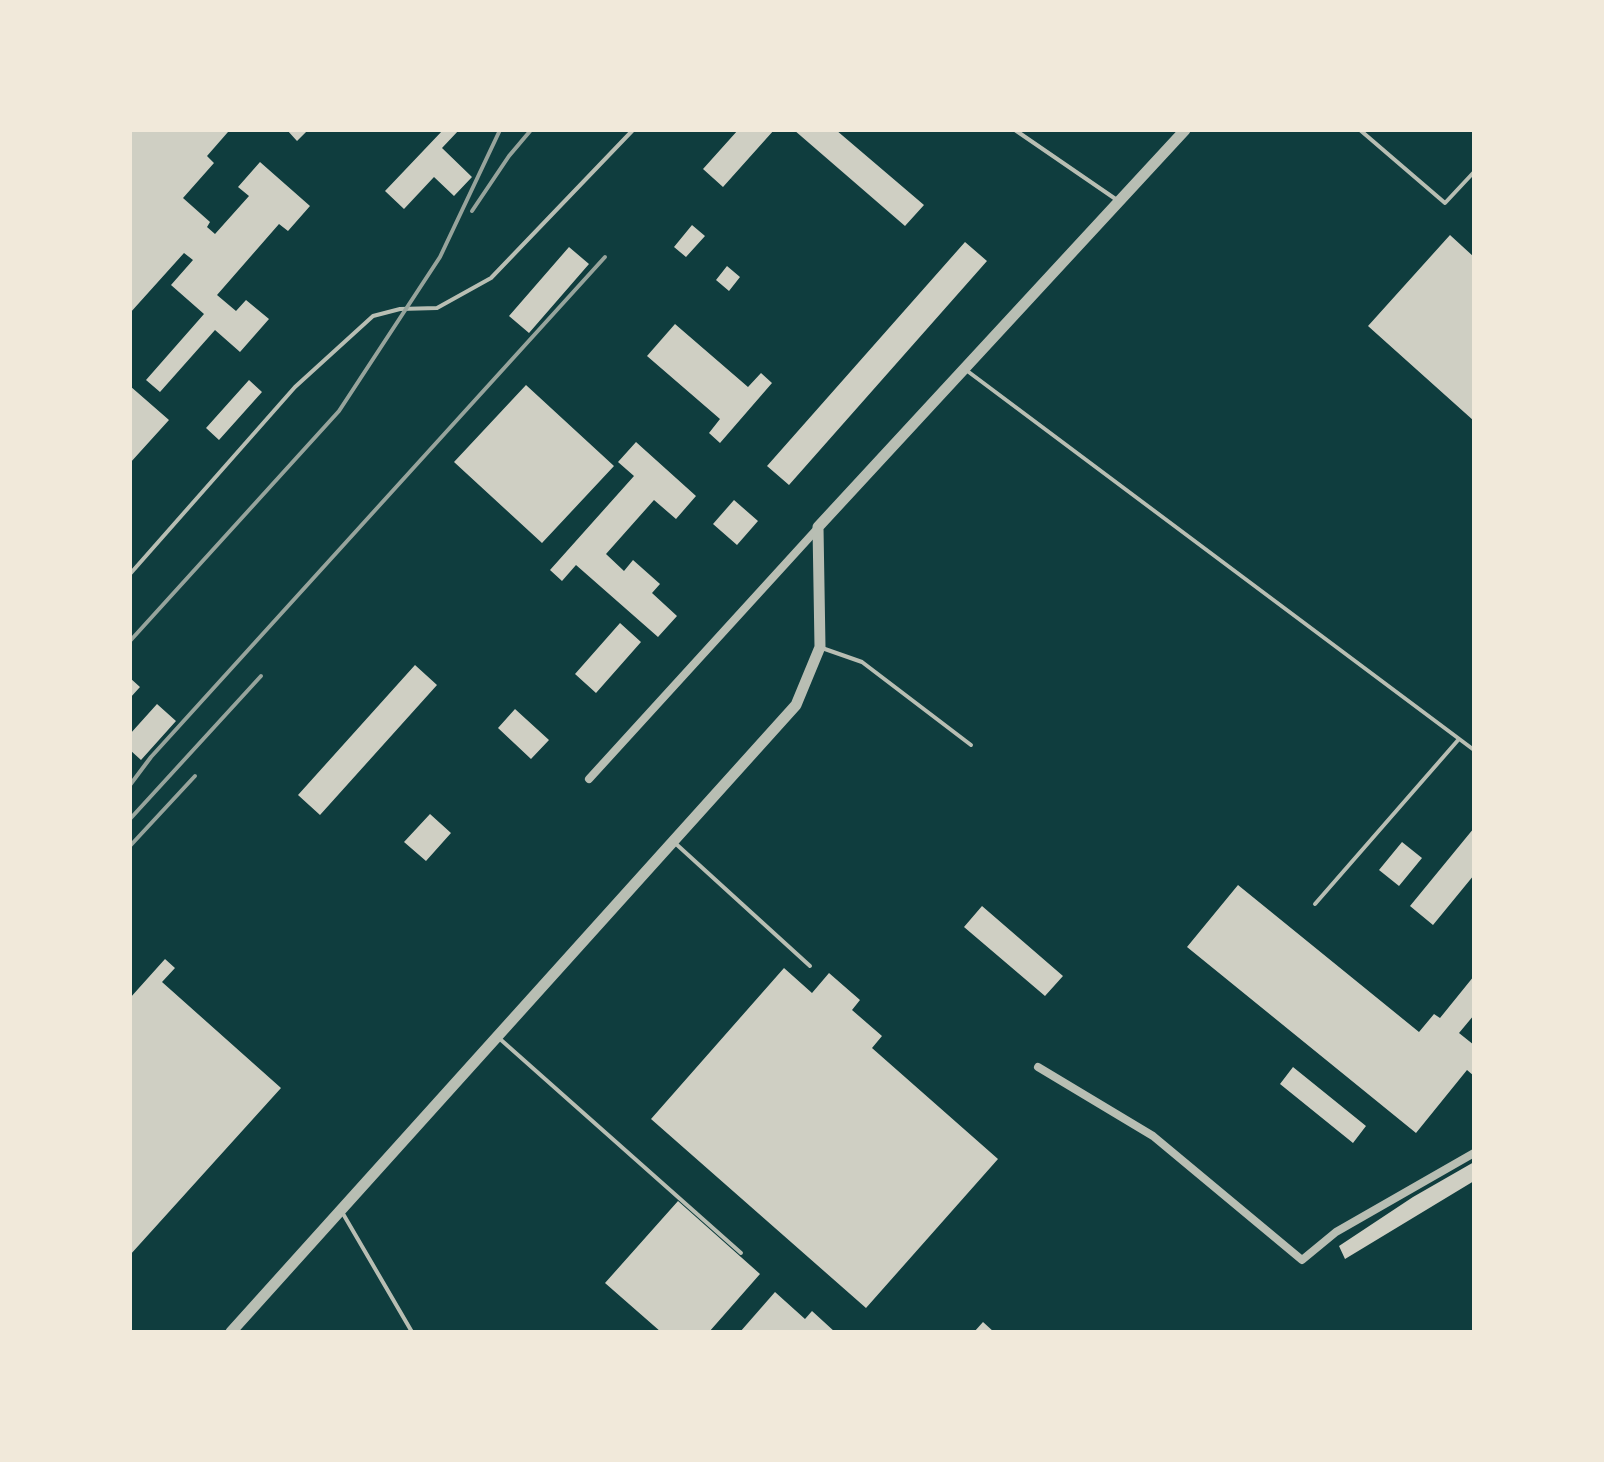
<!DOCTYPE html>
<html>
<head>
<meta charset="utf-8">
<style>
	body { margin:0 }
	#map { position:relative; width:1604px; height:1462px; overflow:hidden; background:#0f3d3e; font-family:Commissioner,sans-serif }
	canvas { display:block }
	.frame { position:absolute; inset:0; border:132px solid #f1e9da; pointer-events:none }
</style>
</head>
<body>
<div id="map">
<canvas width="1604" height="1462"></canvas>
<div class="frame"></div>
</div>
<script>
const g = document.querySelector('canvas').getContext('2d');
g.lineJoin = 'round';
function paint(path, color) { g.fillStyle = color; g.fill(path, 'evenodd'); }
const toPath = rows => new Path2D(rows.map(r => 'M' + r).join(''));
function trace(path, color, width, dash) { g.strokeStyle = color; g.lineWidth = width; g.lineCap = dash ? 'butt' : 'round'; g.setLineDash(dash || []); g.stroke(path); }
paint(toPath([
	[130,130,226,130,228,132,207,156,214,163,183,198,210,222,207,227,215,234,249,196,238,187,260,162,310,206,288,231,279,224,217,295,236,311,246,300,269,319,240,352,215,330,160,392,146,380,204,314,171,285,193,260,184,253,130,313],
	[287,130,308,130,297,141],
	[443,130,459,130,442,148,472,177,454,196,434,177,404,209,385,191],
	[738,130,774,130,723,187,703,169],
	[794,130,836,130,924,205,905,226],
	[692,225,705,236,686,257,674,247],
	[1450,235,1474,257,1474,421,1368,326],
	[965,242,987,261,789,485,767,466],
	[569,247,589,264,529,333,509,316],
	[727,266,740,277,729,291,716,280],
	[675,324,748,387,761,373,772,383,720,443,709,433,720,419,647,356],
	[249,380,262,392,219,440,206,428],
	[526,385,614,466,542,543,454,462],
	[130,386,169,420,130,463],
	[636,442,696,496,676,519,654,500,606,554,624,571,633,560,660,584,652,593,677,616,658,637,576,565,562,581,550,570,634,476,618,462],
	[734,500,758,521,737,545,713,524],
	[620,623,641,642,596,693,575,674],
	[415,665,437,685,320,815,298,795],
	[130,678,140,687,130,698],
	[157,704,176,721,141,760,130,750,130,734],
	[515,709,549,740,531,759,498,728],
	[430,814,451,833,426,861,404,842],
	[1474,828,1474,875,1433,925,1410,906],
	[1402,842,1422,858,1399,886,1379,870],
	[1238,885,1419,1032,1434,1014,1440,1018,1474,976,1474,1015,1459,1033,1474,1045,1474,1076,1467,1070,1416,1133,1187,947],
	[982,906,1063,976,1045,996,964,927],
	[165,959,175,968,162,982,281,1088,130,1255,130,998],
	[784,968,812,993,829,973,860,1000,852,1010,882,1036,872,1048,998,1159,866,1308,651,1119],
	[1293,1067,1366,1126,1353,1143,1280,1084],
	[1474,1162,1474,1181,1345,1259,1339,1246,1413,1197],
	[678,1201,760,1274,709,1332,661,1332,605,1283],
	[775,1292,805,1319,812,1311,835,1332,740,1332],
	[983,1322,994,1332,974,1332]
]), '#cfcfc3');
trace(toPath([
	[1015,130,1117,200],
	[1360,130,1445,203,1474,172],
	[966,370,1474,750],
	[130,574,295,387,373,316,400,309,437,308,491,278,633,130],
	[822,648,862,662,971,745],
	[675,843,810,966],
	[1315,904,1459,739],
	[500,1039,741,1253],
	[342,1212,412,1332]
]), '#b8beb3', 4);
trace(toPath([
	[589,779,818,528],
	[1038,1067,1153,1136,1302,1260,1336,1232,1474,1153]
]), '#b8beb3', 8);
trace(toPath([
	[231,1332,796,705,820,647,818,527,1185,130]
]), '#b8beb3', 11);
trace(toPath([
	[472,211,509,156,531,130],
	[130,641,339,411,440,257,500,130],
	[130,785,151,757,605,257],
	[130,819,261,676],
	[130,846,195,776]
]), '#97a49c', 4);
</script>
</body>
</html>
